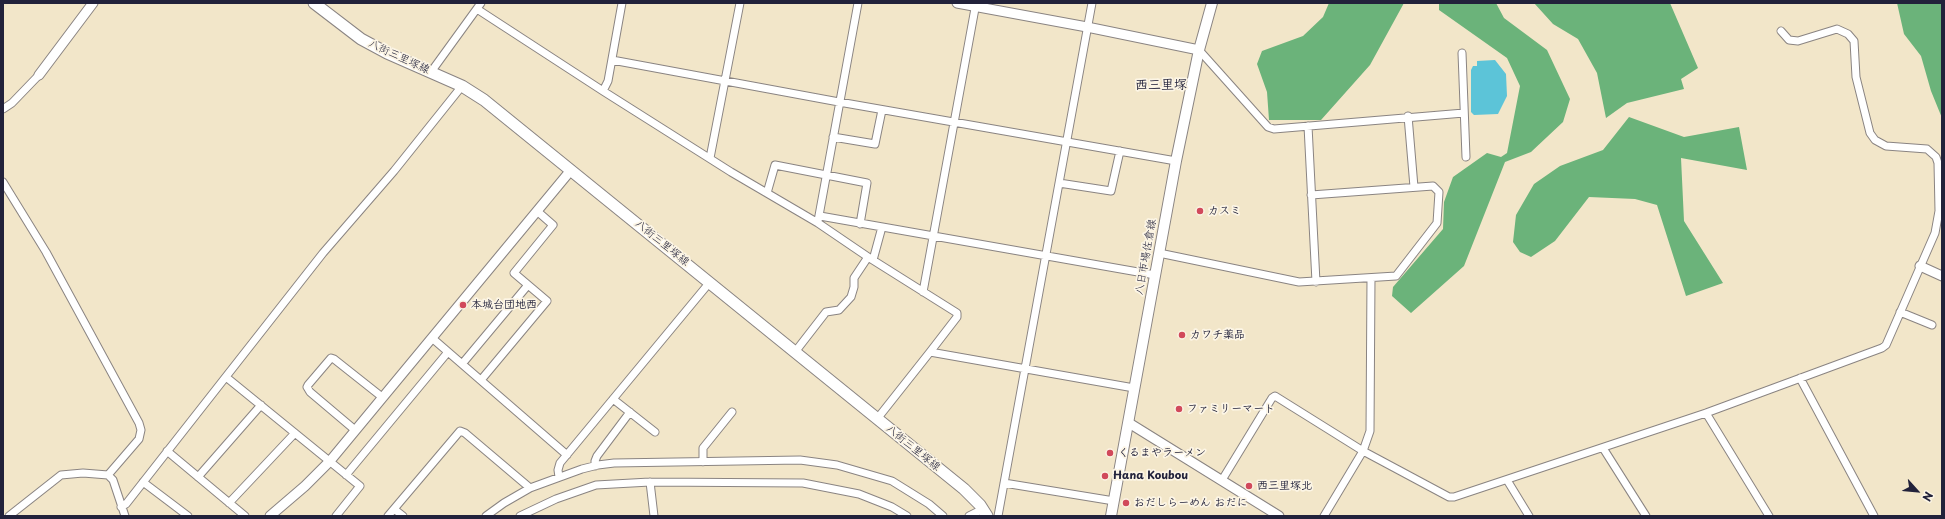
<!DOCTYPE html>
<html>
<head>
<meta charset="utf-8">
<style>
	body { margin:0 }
	#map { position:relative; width:1945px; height:519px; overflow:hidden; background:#f2e6c9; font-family:"Playpen Sans",sans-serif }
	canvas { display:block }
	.frame { position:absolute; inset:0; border:4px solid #22223b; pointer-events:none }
	.north { position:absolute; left:1897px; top:471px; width:40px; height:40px; -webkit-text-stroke:3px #fcf5e5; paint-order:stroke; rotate:117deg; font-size:11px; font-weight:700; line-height:16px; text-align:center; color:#22223b }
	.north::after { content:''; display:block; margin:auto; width:14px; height:18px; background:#22223b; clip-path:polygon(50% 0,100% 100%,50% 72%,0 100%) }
</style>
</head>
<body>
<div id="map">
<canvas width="1945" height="519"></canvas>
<div class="frame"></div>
<div class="north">N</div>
</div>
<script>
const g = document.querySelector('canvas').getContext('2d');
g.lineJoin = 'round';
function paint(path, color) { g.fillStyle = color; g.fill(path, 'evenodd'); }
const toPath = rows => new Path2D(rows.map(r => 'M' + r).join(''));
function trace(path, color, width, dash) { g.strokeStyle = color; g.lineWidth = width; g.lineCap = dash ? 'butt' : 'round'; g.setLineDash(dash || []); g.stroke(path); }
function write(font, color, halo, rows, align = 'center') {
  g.font = font + ' "Playpen Sans","Klee One",sans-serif'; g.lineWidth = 3.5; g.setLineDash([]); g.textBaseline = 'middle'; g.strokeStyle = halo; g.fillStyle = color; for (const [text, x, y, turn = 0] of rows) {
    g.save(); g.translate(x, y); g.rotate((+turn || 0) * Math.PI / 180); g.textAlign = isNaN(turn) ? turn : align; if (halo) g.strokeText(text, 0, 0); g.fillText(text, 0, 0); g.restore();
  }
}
paint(toPath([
	[1329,3,1404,3,1370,65,1321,120,1269,120,1267,92,1257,64,1262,51,1303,36,1323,17],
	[1439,3,1496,3,1504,18,1547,50,1570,99,1563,122,1531,152,1505,162,1464,266,1411,313,1392,296,1393,287,1443,229,1444,202,1453,177,1487,153,1501,157,1507,153,1520,86,1507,58,1439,10],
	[1534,3,1670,3,1698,68,1681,79,1684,89,1627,103,1606,118,1597,73,1578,39,1553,24],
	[1897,3,1942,3,1942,118,1931,91,1921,56,1904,34],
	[1629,117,1684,137,1739,127,1747,170,1681,158,1684,221,1723,283,1686,296,1657,205,1635,199,1589,197,1555,241,1531,257,1520,252,1513,242,1516,215,1534,184,1560,166,1603,150]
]), '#6bb37a');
paint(toPath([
	[1495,60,1506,74,1507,96,1498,114,1474,115,1471,112,1471,70,1473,66,1477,66,1477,61]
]), '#5cc4d8');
const minor = toPath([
	[477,9,603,91,731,172,818,223,868,257,957,313,957,317,930,352,877,419],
	[1199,50,1268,127,1274,129,1464,113],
	[1462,53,1466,157],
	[612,60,839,102,1176,161],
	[431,72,481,3],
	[603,91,608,81,622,3],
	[3,109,12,103,39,75],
	[1408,116,1414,187],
	[1308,126,1316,282],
	[833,137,875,144,882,110],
	[710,158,740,3],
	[3,182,46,252,139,423,141,430,139,439,108,475,83,473,61,475,9,516],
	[1059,183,1111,191,1120,151],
	[767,193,775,165,867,183,860,224],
	[820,216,1155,275],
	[818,221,858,3],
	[1159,253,1299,282,1396,276,1437,223,1439,192,1433,186,1311,195],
	[873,260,882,227],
	[923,292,976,3],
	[1900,312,1932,325],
	[432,338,567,455],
	[795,352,826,312,839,310,851,297,854,287,854,278,868,257],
	[930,352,1134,388],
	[462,364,528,285],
	[226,377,360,486,336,516],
	[1800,378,1874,516],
	[481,380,547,301,514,273,553,225,537,211],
	[613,399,655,432],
	[1706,413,1769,516],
	[355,430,310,392,307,387,308,385,331,358,334,359,382,397],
	[1603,448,1646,516],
	[167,451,245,516],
	[703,462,703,448,732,412],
	[595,466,595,461,597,456,630,412],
	[108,475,113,480,125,516],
	[346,475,448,352],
	[198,477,261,405],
	[559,477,558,470,560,463,710,282],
	[1222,480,1272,398,1275,396,1363,451,1449,497,1454,497,1706,413,1882,348,1886,345,1935,233,1939,211,1938,163,1936,157,1927,149,1886,146,1875,140,1870,133,1856,77,1854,41,1848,34,1837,29,1798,41,1789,40,1781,31],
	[1507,480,1529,516],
	[143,482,188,516],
	[650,482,654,516],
	[1004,483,1114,501],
	[229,503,295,433],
	[121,507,126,504,323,253,394,171,462,86],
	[394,509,403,516],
	[388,516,460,431,465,433,530,488],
	[486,516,504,503,530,488,582,469,598,465,614,463,800,460,837,465,892,481,929,504,943,516],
	[520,516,556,499,596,485,650,482,803,483,859,494,892,507,907,516],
	[969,516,983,509],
	[998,516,1092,3],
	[1324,516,1363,451,1370,431,1371,278]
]);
const tertiary = toPath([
	[957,3,1087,27,1199,50],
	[39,75,93,3],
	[1920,266,1942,276],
	[1129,423,1279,516],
	[270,516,305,486,330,461,571,170]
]);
const secondary = toPath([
	[1111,516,1176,161,1199,50,1212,3]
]);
const primary = toPath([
	[314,3,361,39,387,53,462,86,484,100,964,489,980,505,987,516]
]);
trace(minor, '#8a8482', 9);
trace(tertiary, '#8a8482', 11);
trace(secondary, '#8a8482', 12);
trace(primary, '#8a8482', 13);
trace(minor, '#fff', 7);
trace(tertiary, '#fff', 9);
trace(secondary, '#fff', 10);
trace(primary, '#fff', 11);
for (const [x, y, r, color] of [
	[1200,211,4,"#d1495b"],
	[463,305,4,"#d1495b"],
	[1182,335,4,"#d1495b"],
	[1179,409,4,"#d1495b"],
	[1110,453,4,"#d1495b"],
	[1105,476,4,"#d1495b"],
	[1249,486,4,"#d1495b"],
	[1126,503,4,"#d1495b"]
]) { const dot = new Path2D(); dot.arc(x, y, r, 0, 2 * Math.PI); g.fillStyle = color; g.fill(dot); trace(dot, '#fcf5e5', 1.5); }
write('11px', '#22223b', '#fcf5e5', [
	["八街三里塚線",399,57,25],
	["八街三里塚線",662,243,39],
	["八日市場佐倉線",1146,257,-80],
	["八街三里塚線",913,448,39]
]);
write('bold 11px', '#22223b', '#fcf5e5', [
	["カスミ",1208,211],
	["本城台団地西",471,305],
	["カワチ薬品",1190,335],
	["ファミリーマート",1187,409],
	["くるまやラーメン",1118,453],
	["Hana Koubou",1113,476],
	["西三里塚北",1257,486],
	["おだしらーめん おだに",1134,503]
], 'left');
write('bold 13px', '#22223b', '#fcf5e5', [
	["西三里塚",1161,85]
]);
</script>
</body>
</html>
